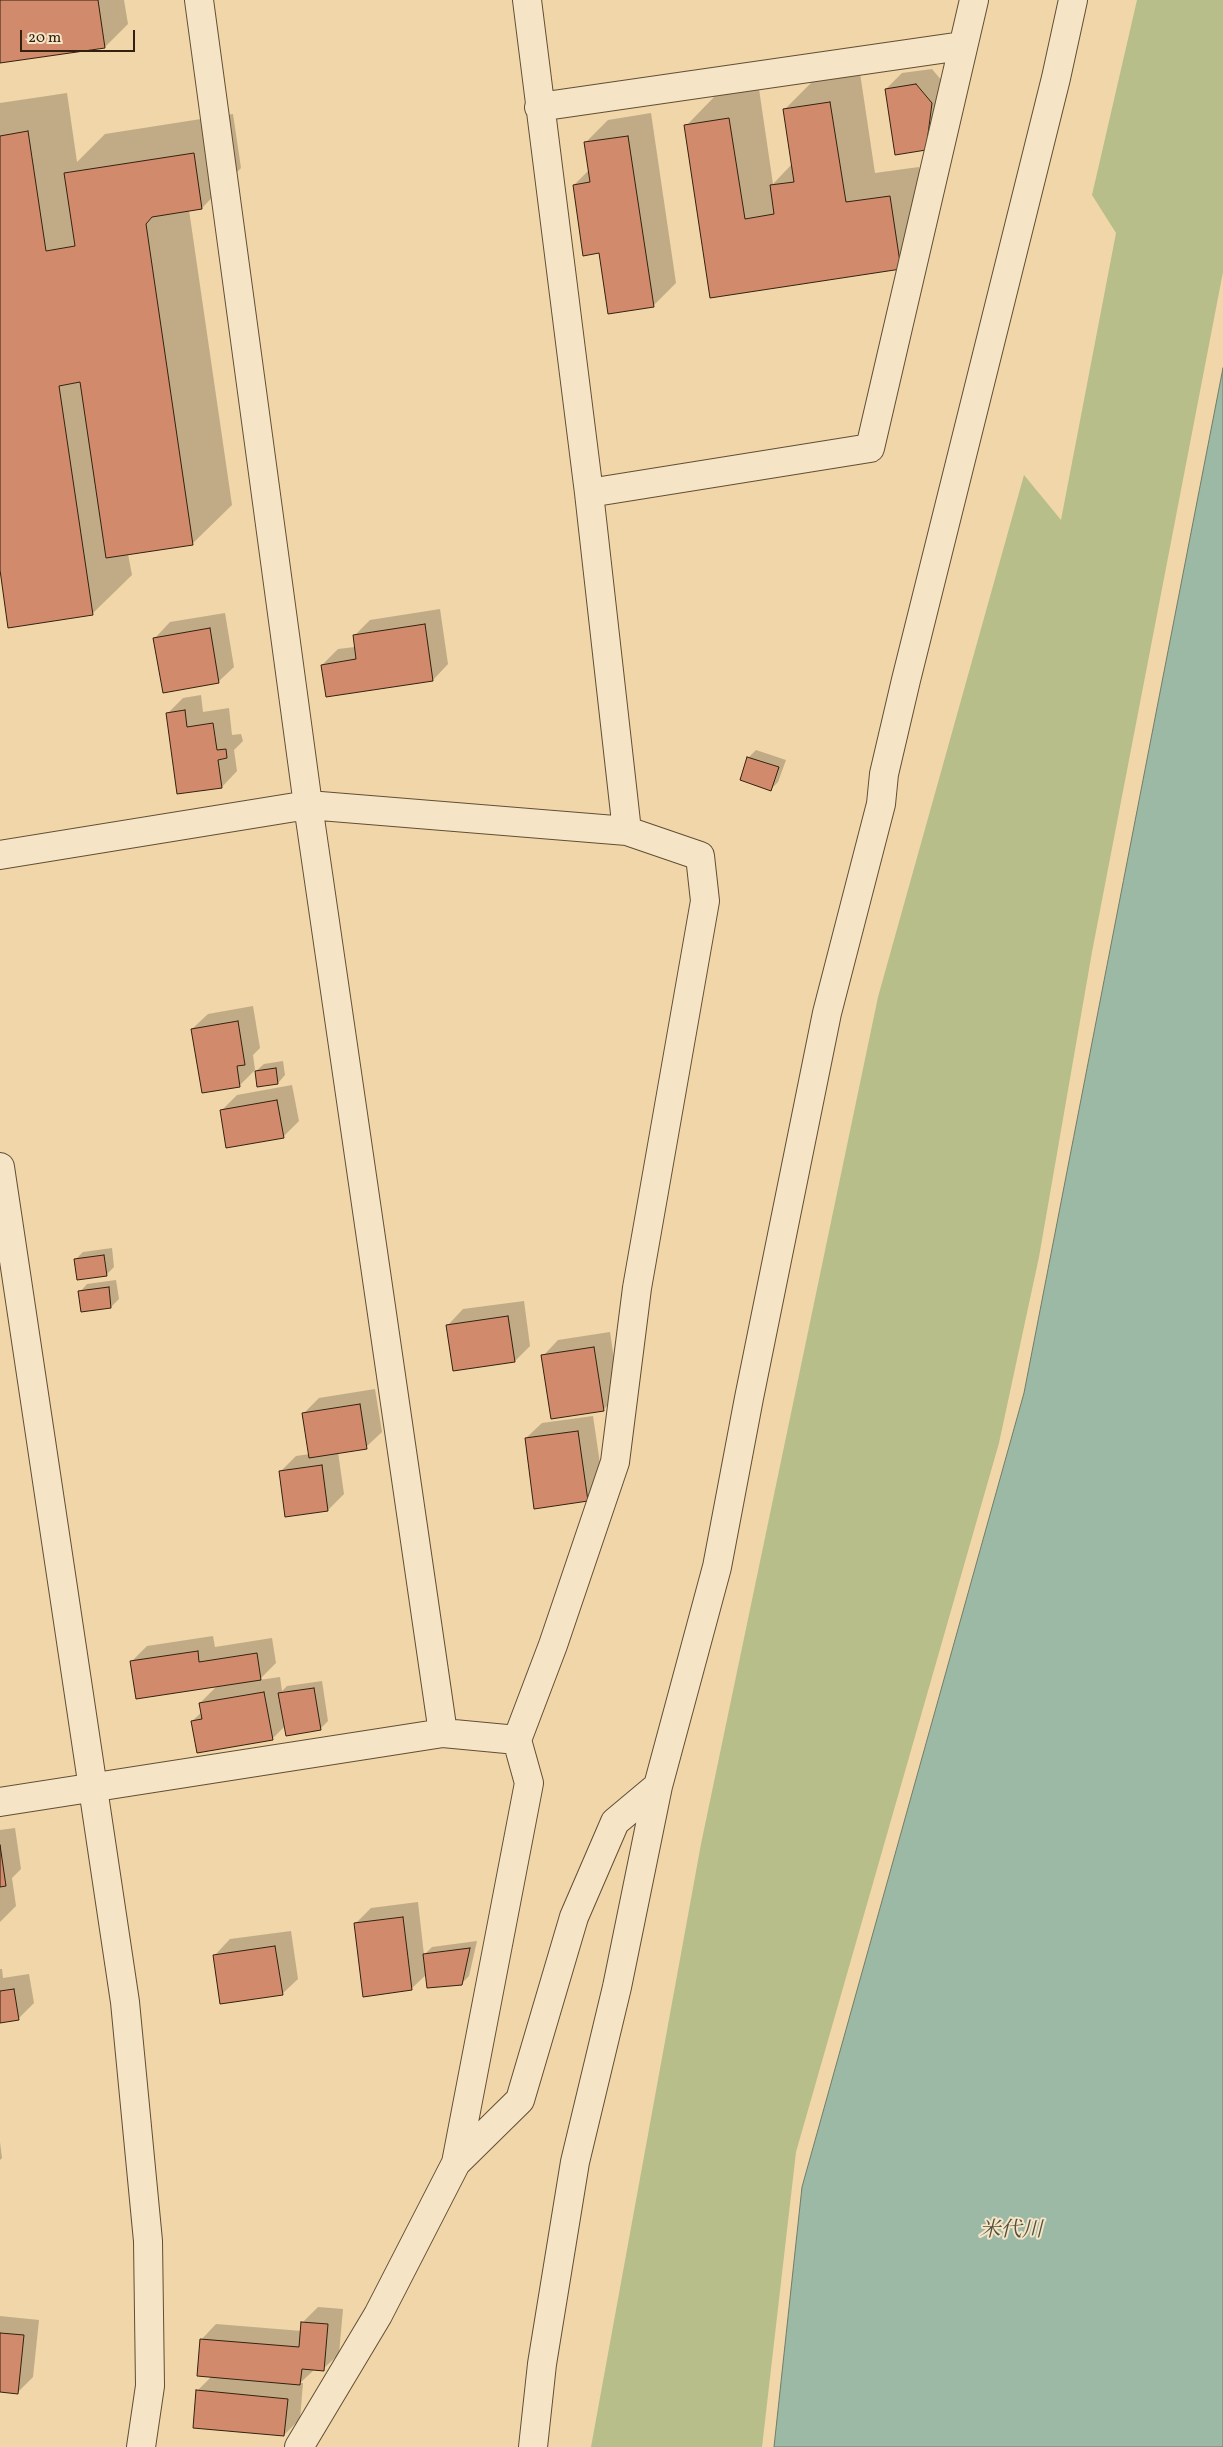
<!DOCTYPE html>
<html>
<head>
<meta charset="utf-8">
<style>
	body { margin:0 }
	#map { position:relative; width:1223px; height:2447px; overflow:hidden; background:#f0d6a8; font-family:Vollkorn,serif }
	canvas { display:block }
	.scale { position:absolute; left:20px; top:30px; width:115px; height:22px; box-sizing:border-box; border:2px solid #33210f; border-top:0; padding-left:6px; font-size:15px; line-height:18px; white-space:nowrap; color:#33210f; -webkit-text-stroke:4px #f5e4c6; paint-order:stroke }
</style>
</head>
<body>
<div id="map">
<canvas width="1223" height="2447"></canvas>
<div class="scale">20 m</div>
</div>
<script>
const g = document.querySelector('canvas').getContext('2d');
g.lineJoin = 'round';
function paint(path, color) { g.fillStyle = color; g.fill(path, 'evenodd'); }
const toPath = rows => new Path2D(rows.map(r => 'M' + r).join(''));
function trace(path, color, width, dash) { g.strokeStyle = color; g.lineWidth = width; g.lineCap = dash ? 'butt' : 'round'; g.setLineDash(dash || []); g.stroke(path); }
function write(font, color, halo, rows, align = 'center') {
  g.font = font + ' Vollkorn,"Noto Serif JP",serif'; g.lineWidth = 4; g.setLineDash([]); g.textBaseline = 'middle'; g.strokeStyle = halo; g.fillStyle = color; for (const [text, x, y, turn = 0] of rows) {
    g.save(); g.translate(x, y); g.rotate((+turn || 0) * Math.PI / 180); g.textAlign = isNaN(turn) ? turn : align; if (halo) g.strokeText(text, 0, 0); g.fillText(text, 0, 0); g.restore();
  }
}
paint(toPath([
	[1137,0,1223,0,1223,272,1092,952,1039,1257,999,1443,796,2152,762,2447,591,2447,701,1844,878,997,1024,475,1061,520,1116,233,1092,195]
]), '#b7be89');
const water = toPath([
	[1223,368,1223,2447,774,2447,802,2187,1024,1393,1223,368]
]);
paint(water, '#9bb9a4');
trace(water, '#717c68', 1);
paint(toPath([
	[0,0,124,0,128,24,105,47,0,62],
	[932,69,947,87,926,149,886,89,902,73],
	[860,73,875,173,919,167,930,238,900,268,711,296,686,126,715,96,759,89,773,184,792,164,784,110,814,80],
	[67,93,77,162,105,134,233,114,241,168,202,208,189,210,232,505,192,544,128,554,132,575,92,614,0,561,0,103],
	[651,113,676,283,653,306,600,252,574,185,589,170,585,143,608,120],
	[440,609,448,664,433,680,322,665,338,649,355,647,354,636,370,620],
	[225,613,234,667,218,682,155,638,170,622],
	[201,695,203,712,229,708,232,735,241,734,243,741,234,750,237,771,222,787,167,714,183,698],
	[756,750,786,760,778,782,771,789,749,757],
	[253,1006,260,1048,253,1055,255,1070,239,1086,192,1029,208,1014],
	[283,1061,285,1075,278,1083,256,1071,264,1064],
	[292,1085,299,1121,283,1137,222,1110,237,1095],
	[112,1248,114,1267,106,1275,75,1260,83,1252],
	[116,1280,119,1299,111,1307,80,1292,87,1284],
	[524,1301,530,1346,515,1361,448,1325,463,1309],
	[610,1332,619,1394,603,1410,543,1356,558,1340],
	[375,1389,382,1432,366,1447,338,1452,344,1494,328,1510,286,1516,280,1472,296,1456,310,1454,303,1414,319,1398],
	[593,1416,603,1484,587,1500,526,1438,542,1423],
	[213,1636,215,1647,272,1638,276,1663,259,1680,280,1677,282,1691,287,1686,322,1681,328,1721,320,1729,285,1726,272,1739,192,1721,202,1712,200,1703,218,1685,131,1662,147,1646],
	[15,1828,21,1869,12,1878,16,1906,0,1922,0,1830],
	[418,1902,424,1955,432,1947,477,1941,469,1976,461,1984,427,1974,411,1989,355,1924,371,1908],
	[291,1931,298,1979,282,1994,215,1955,230,1939],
	[0,1969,2,1969,3,1978,29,1974,34,2003,18,2019,0,2021],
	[0,2142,2,2158,0,2160],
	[318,2307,343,2309,339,2354,323,2369,315,2369,300,2383,303,2383,300,2419,284,2435,197,2391,212,2376,201,2340,216,2324,302,2331,302,2323],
	[0,2316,39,2320,33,2377,18,2392,0,2390]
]), '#0003');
const building = toPath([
	[0,0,98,0,105,48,0,63,0,0],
	[916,84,932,103,926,150,895,155,885,89,916,84],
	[830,102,846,202,890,196,901,269,710,298,684,125,729,118,745,219,774,214,770,185,794,182,783,109,830,102],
	[28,131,46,251,75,246,64,173,194,153,202,209,152,217,146,224,193,545,106,558,80,382,59,386,93,615,8,628,0,570,0,136,28,131],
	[628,136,654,307,608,314,599,253,583,256,573,185,590,182,584,142,628,136],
	[425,624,433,681,326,697,321,665,356,659,353,635,425,624],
	[210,628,219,683,163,693,153,638,210,628],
	[185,710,187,727,213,723,217,750,226,749,227,758,218,760,222,788,177,794,166,713,185,710],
	[747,757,779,767,771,791,740,780,747,757],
	[238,1021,245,1065,237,1066,240,1087,202,1093,191,1029,238,1021],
	[276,1068,278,1084,257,1087,255,1071,276,1068],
	[277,1100,284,1138,226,1148,220,1110,277,1100],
	[104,1255,107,1276,77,1280,74,1259,104,1255],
	[109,1287,111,1308,81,1312,78,1291,109,1287],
	[508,1316,515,1362,453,1371,446,1325,508,1316],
	[594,1347,604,1411,551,1419,541,1355,594,1347],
	[360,1404,367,1449,309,1458,302,1413,360,1404],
	[578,1431,588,1501,534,1509,525,1438,578,1431],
	[322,1465,328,1511,285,1517,279,1471,322,1465],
	[198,1651,199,1662,257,1653,261,1680,136,1699,130,1661,198,1651],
	[314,1688,321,1730,286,1736,278,1693,314,1688],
	[264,1692,273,1740,197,1753,191,1721,202,1719,199,1703,264,1692],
	[0,1845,6,1886,0,1887,0,1845],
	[403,1917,412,1990,363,1997,354,1923,403,1917],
	[275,1946,283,1995,220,2004,213,1955,275,1946],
	[470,1948,462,1985,427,1988,423,1954,470,1948],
	[14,1989,19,2020,0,2023,0,1991,14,1989],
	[301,2322,328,2324,324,2371,302,2369,300,2385,197,2376,200,2339,299,2347,301,2322],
	[0,2333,24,2335,18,2394,0,2392,0,2333],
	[196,2390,288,2399,284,2436,193,2428,196,2390]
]);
paint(building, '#d18b6c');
trace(building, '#33210f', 1);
const minor = toPath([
	[199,0,308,805,443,1733],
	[527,0,589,493,627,831],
	[539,107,962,46],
	[589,493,870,448,974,0],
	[0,855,308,805,627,831,700,856,705,901,637,1288,615,1462,553,1645,517,1740,529,1783,456,2163,378,2315,299,2447],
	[0,1802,443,1733,517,1740],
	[456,2163,520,2100,574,1917,615,1822,658,1786],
	[533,2447,542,2364,575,2162,617,1987,658,1786,717,1567,749,1398,827,1013,881,804,884,774,906,680,1056,78,1073,0]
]);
const tertiary = toPath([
	[0,1167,125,2002,148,2241,150,2386,141,2447]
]);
trace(minor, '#624e35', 30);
trace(tertiary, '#624e35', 30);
trace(minor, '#f5e4c6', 28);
trace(tertiary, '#f5e4c6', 28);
write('italic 21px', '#524f3c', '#f5e4c6', [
	["米代川",1011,2232]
]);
</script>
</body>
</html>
